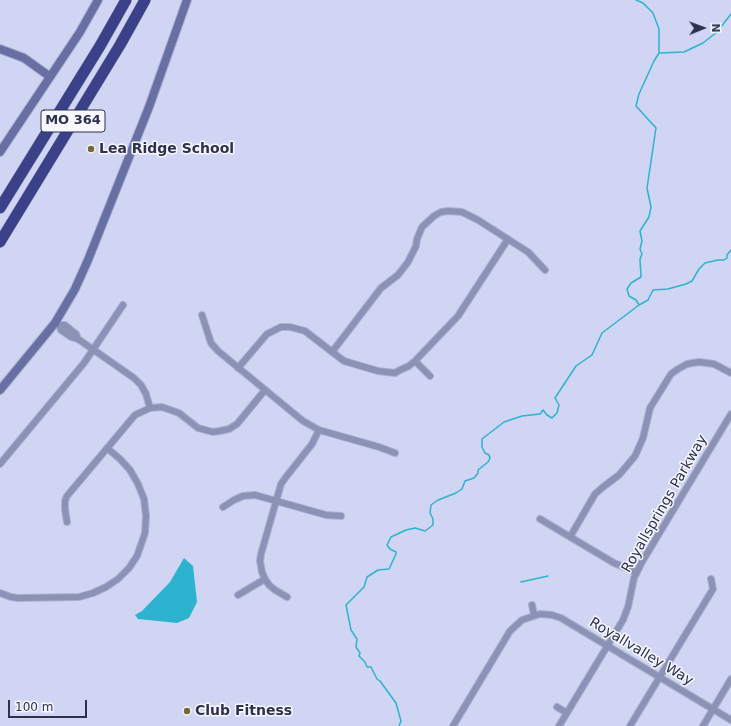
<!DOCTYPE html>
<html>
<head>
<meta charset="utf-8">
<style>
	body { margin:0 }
	#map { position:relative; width:731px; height:726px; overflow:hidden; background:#cfd5f3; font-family:"DejaVu Sans",sans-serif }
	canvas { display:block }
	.north { position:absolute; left:683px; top:8px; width:40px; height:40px; -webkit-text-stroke:3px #f6f7ff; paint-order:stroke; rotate:89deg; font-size:11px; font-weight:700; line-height:16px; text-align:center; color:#2c314e }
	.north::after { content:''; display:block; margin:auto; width:14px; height:18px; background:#2c314e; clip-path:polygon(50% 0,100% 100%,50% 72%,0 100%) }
	.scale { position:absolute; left:8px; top:700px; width:79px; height:18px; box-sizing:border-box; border:2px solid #2c314e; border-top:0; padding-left:5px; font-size:12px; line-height:14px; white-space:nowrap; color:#2c314e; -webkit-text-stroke:3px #f6f7ff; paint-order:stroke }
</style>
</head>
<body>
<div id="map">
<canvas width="731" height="726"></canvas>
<div class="north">N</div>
<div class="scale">100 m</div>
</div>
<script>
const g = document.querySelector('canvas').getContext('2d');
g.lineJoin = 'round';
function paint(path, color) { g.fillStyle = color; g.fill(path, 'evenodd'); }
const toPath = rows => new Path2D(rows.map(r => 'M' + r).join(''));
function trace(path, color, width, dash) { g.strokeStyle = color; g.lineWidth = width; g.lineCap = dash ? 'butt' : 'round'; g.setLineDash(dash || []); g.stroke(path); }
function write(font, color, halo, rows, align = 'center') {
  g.font = font + ' "DejaVu Sans",sans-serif'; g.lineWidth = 3; g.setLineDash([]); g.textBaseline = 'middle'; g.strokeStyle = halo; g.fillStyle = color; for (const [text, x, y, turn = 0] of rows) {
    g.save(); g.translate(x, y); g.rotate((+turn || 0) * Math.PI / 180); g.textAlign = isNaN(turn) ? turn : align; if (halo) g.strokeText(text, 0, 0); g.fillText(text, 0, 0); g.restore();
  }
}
paint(toPath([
	[184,558,193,566,197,602,189,618,177,623,138,619,135,615,142,611,170,582]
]), '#2db2cf');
trace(toPath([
	[636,0,643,3,653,13,659,29,659,53,654,61,639,94,636,106,656,128,647,188,651,207,649,217,640,231,642,241,640,249,642,254,640,259,641,277,631,283,627,289,629,296,636,300,639,305],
	[659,53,684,52,703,43,717,32,731,14],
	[521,582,548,576],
	[399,726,401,721,396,703,380,681,377,679,371,667,367,667,365,662,359,656,360,653,356,647,357,639,351,630,346,605,364,587,367,577,378,570,389,569,396,554,396,552,390,549,387,545,391,537,406,530,415,528,425,531,433,525,433,519,430,513,431,505,438,500,456,493,462,489,465,481,474,478,478,473,478,470,488,462,490,458,489,455,485,453,482,447,482,439,504,422,522,416,540,414,543,410,547,415,552,418,557,413,559,405,555,398,576,366,592,355,602,333,639,305,648,300,653,290,668,289,686,284,692,281,699,269,705,263,718,260,724,260,727,258,727,255,731,250]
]), '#2db2cf', 1.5);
const street = toPath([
	[202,315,211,343,218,351,303,421,319,430,379,447,395,453],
	[55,323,59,325,61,330,71,337,78,339,134,378,141,385,146,394,150,408],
	[59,325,65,325,76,334,78,339],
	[332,352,381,288,398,275,408,262,416,246,417,239,422,227,434,216,441,212,448,211,462,212,478,220,528,252,545,270],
	[415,361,430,376],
	[238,368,267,334,281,327,290,327,305,331,344,361,378,371,395,373,400,370,409,366,415,361,458,316,508,239],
	[0,464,84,363,123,305],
	[223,507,234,500,243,496,255,495,326,515,341,516],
	[540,519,614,563,636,572],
	[67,522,65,509,65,501,67,496,135,415,150,408,162,407,179,413,198,428,213,432,220,431,229,429,237,424,265,390],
	[570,537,595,494,603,487,619,475,635,456,643,438,650,408,671,374,678,369,687,364,699,362,714,364,731,373],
	[0,593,11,597,18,598,79,597,93,593,106,587,118,579,129,568,137,556,145,533,146,516,144,499,138,484,130,470,120,459,107,448],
	[238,595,265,579],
	[287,597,275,590,269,585,265,579,262,572,260,561,261,554,281,484,286,477,312,444,319,430],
	[532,605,534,615],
	[557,707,567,713],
	[453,726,510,631,522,620,540,614,552,615,561,618,731,720],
	[559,726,623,620,628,607,634,578,642,562,731,414],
	[630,726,713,589,711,579],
	[703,726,731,679]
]);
const secondary = toPath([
	[0,49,24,58,49,76],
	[0,152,80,32,98,0],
	[0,390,55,323,75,289,88,260,149,107,187,0]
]);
const highway = toPath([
	[0,208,100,46,126,0],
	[0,242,120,45,145,0]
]);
trace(street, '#abb1cf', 8);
trace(secondary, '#abb1cf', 10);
trace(highway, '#abb1cf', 12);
trace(street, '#8b92b5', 6);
trace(secondary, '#6870a3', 8);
trace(highway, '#3b4188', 11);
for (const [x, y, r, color] of [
	[91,149,4,"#746835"],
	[187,711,4,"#746835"]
]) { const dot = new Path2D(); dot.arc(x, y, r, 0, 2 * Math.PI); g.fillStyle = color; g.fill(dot); trace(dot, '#f6f7ff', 1.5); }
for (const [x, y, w] of [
	[73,121,64]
]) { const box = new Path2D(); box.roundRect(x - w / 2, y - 11, w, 22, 3); g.fillStyle = '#f6f7ff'; g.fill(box); trace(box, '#2c314e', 1); }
write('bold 13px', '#2c314e', null, [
	["MO 364",73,121]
]);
write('bold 14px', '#2c314e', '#f6f7ff', [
	["Lea Ridge School",99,149],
	["Club Fitness",195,711]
], 'left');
write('14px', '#2c314e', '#f6f7ff', [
	["Royallsprings Parkway",665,504,-60],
	["Royallvalley Way",641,652,31]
]);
</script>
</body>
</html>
